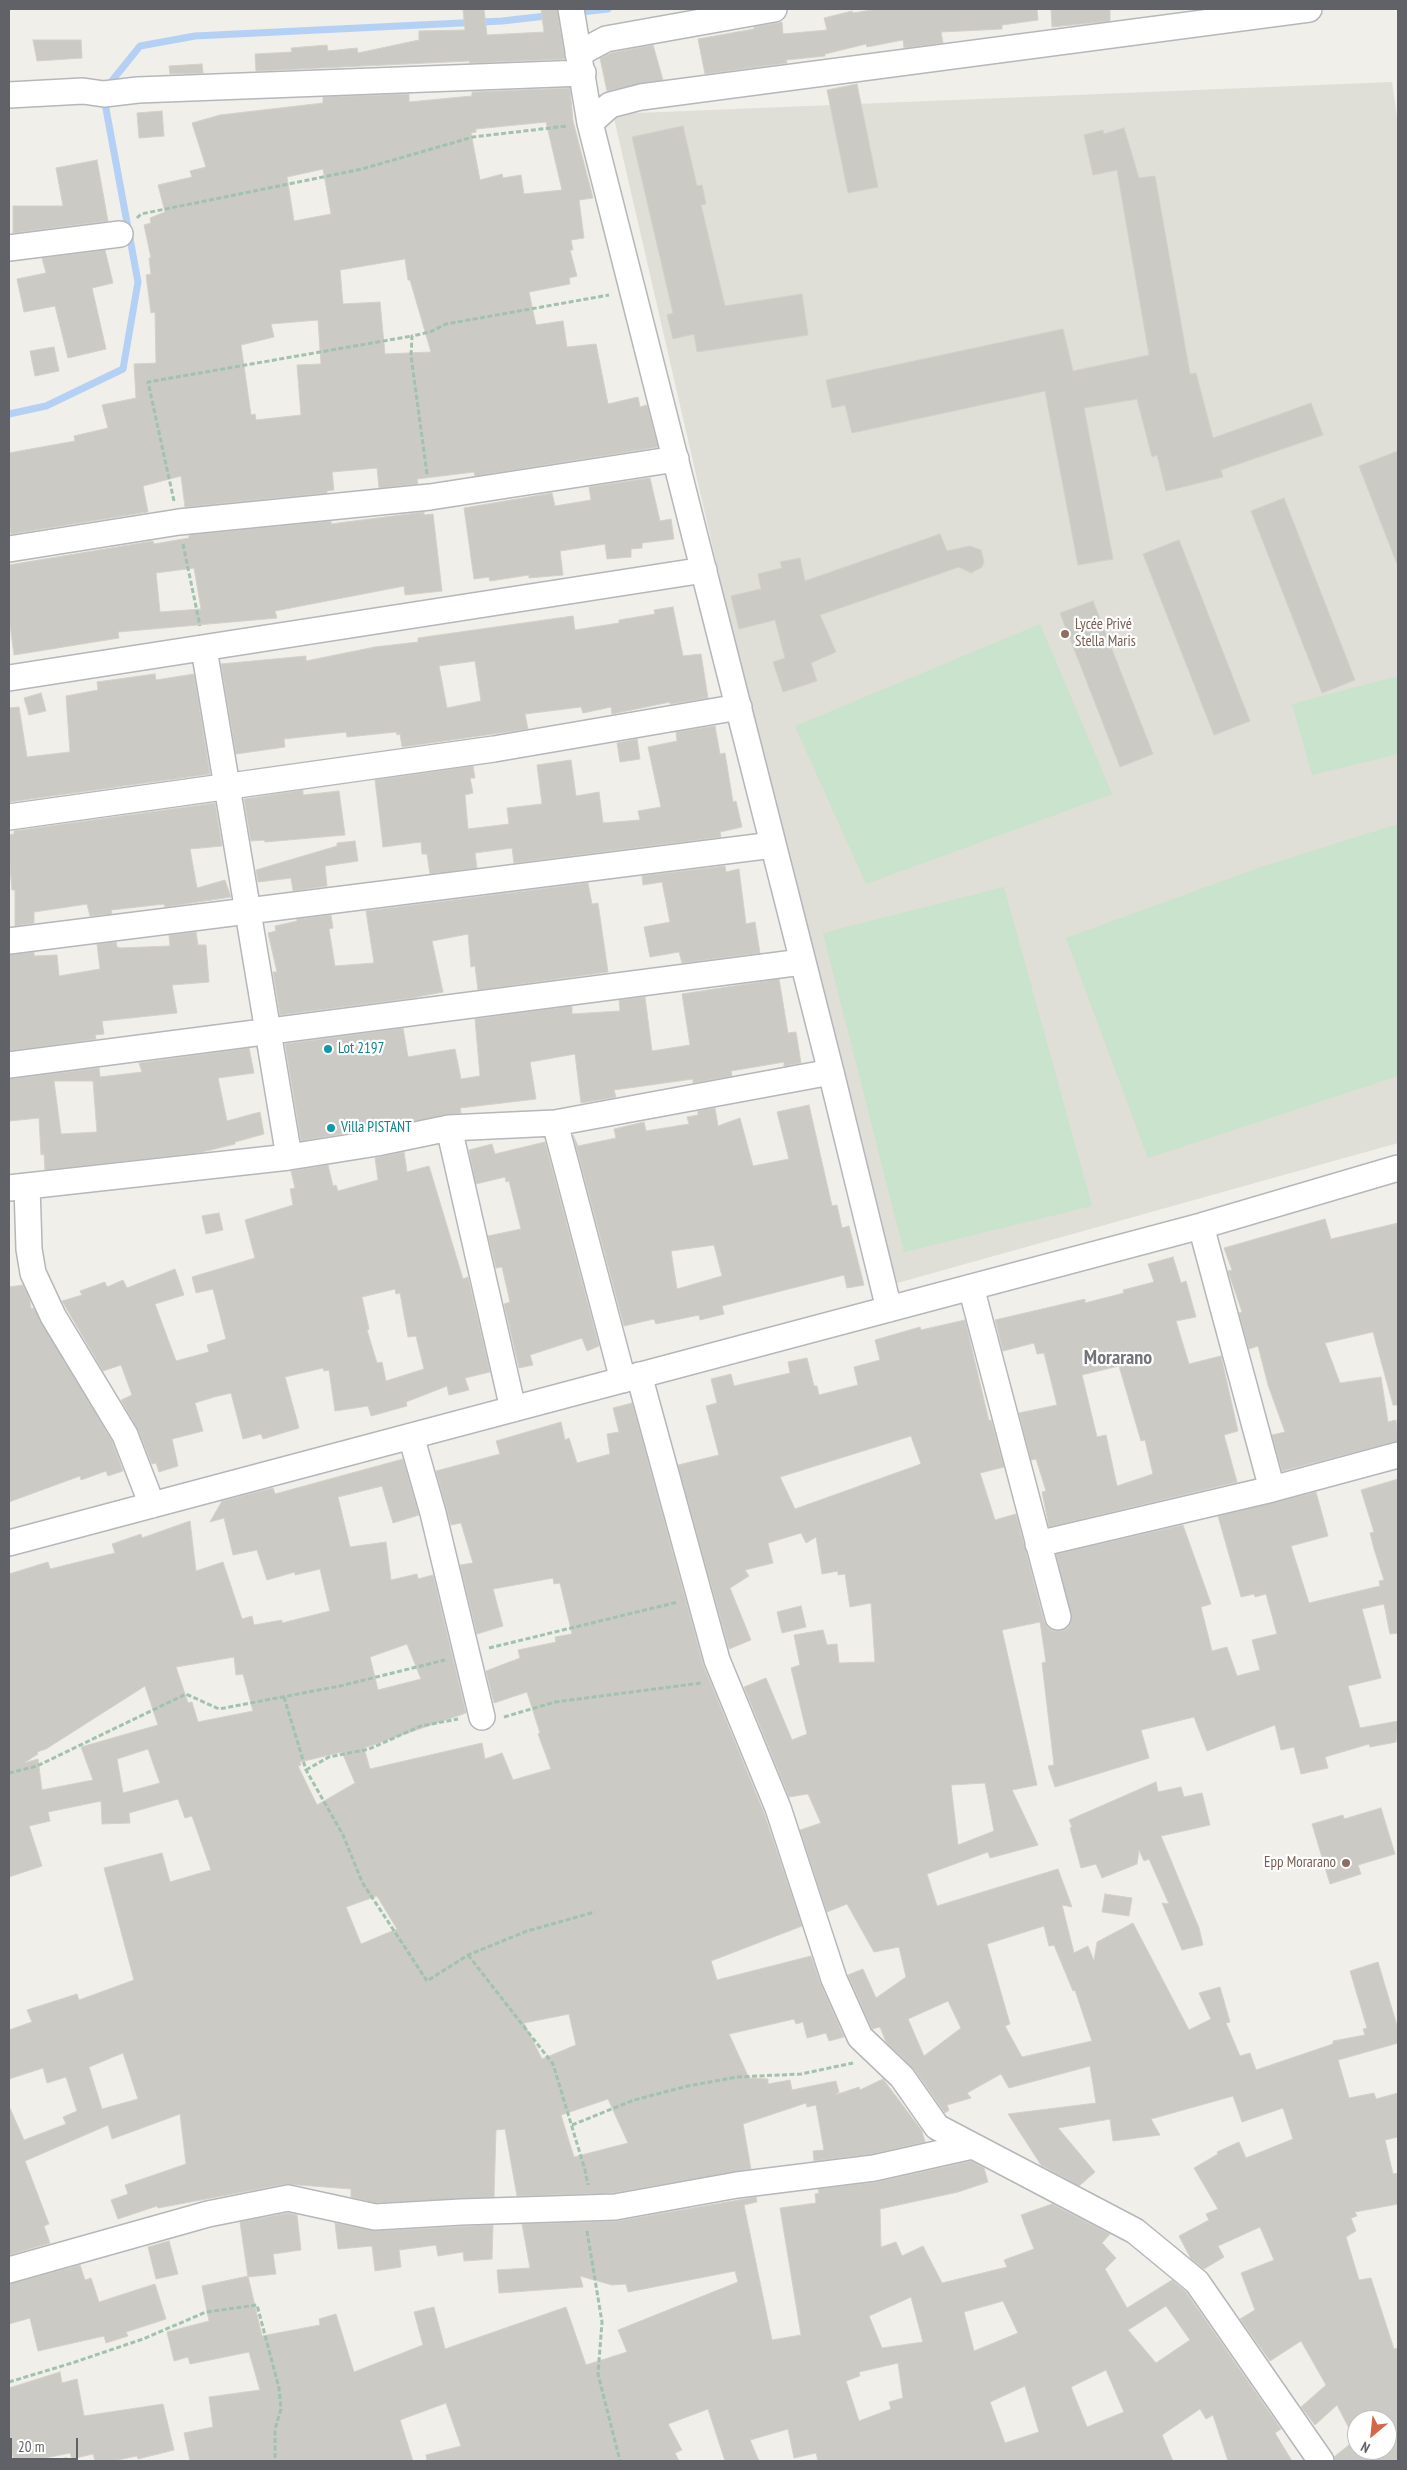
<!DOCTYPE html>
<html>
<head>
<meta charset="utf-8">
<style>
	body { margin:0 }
	#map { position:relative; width:1407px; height:2470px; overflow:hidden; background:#f0efe9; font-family:"PT Sans Narrow",sans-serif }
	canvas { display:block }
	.frame { position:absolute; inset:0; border:10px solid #606267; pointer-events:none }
	.north { position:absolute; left:1347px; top:2410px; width:50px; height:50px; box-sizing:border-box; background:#fff; border:1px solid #bfc0c2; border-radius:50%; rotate:208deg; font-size:14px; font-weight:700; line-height:20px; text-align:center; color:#606267 }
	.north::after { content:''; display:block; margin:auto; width:18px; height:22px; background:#d4664a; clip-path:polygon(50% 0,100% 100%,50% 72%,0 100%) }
	.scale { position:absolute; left:10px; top:2438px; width:68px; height:22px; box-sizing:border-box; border:2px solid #606267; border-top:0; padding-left:6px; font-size:15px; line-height:18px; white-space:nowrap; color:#606267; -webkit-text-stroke:4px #fff; paint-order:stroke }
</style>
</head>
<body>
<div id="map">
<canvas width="1407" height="2470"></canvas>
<div class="frame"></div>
<div class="north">N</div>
<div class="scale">20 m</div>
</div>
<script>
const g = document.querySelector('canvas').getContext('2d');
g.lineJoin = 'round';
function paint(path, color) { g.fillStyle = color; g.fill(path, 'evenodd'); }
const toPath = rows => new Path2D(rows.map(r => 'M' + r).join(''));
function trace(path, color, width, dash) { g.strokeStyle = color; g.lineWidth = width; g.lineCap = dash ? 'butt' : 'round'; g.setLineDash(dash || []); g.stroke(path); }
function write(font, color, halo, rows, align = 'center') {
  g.font = font + ' "PT Sans Narrow",sans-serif'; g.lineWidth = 4.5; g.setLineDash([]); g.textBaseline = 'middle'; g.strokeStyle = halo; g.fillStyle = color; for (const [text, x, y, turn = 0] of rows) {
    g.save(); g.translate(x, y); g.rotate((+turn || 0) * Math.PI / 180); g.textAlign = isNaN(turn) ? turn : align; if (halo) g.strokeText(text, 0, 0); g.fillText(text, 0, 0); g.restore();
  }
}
paint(toPath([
	[1392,82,1398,125,1398,1143,883,1287,613,114]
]), '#dfded7');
paint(toPath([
	[1040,624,1112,794,866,884,795,726],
	[1398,676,1398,754,1312,775,1292,704],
	[1398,824,1398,1076,1148,1158,1066,938,1261,867],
	[1004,887,1092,1206,904,1252,823,933]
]), '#c9e3cc');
trace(toPath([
	[107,87,140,46,195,36,502,21,608,9],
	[9,414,46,406,123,369,138,282,104,98]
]), '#b4d0f5', 7);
const building = toPath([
	[463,9,484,9,487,35,544,32,541,9,557,9,565,59,470,63,469,61,256,71,255,54,292,52,291,48,327,45,328,51,357,48,358,53,419,40,419,31,465,30,463,9],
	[878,9,1037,9,1038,20,1002,25,1002,29,941,32,943,43,904,48,903,40,867,47,866,44,825,54,825,56,786,60,787,63,705,74,698,39,754,29,754,27,782,22,783,34,827,30,824,18,852,11,853,13,878,9],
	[1051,9,1110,9,1110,21,1052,27,1051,9],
	[33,40,81,40,82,58,37,61,33,40],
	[653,45,663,80,607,91,600,58,611,53,653,45],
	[202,64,203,73,170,74,169,66,202,64],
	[857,84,878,187,848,193,827,90,857,84],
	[570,88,573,121,593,198,579,200,584,238,571,240,573,250,570,250,577,276,569,278,570,284,529,292,536,325,563,321,567,347,596,344,608,404,638,397,640,407,647,405,658,447,475,476,474,472,417,479,418,484,379,488,377,468,332,472,334,490,327,491,327,493,185,507,181,476,143,486,148,512,11,534,9,518,9,453,75,441,74,436,108,428,102,405,136,398,134,364,156,363,155,312,151,313,146,275,151,274,149,258,151,258,144,225,151,223,150,218,165,212,158,185,192,177,190,171,206,167,192,123,220,115,323,103,323,97,409,94,409,102,472,96,472,92,570,88],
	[546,122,562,190,524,194,521,175,503,178,502,174,480,180,471,133,476,132,476,129,546,122],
	[323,169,331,214,294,221,287,177,323,169],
	[405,259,408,280,410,280,431,352,385,354,380,302,343,304,340,270,405,259],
	[318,320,321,364,297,365,301,415,256,420,255,414,251,415,241,345,274,337,271,324,318,320],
	[162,111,164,136,139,138,137,113,162,111],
	[683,126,697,186,702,185,706,204,701,205,725,306,802,294,808,335,697,352,694,334,673,339,667,315,673,313,632,137,683,126],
	[1124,128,1139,178,1155,176,1190,374,1196,373,1213,438,1311,403,1323,435,1221,470,1223,477,1166,491,1157,455,1152,457,1137,399,1084,408,1113,559,1078,565,1045,391,852,433,845,405,832,408,826,380,1063,329,1073,371,1149,355,1117,170,1093,175,1084,135,1103,130,1104,134,1124,128],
	[97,160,108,221,13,233,13,206,63,206,56,168,97,160],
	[105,250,113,283,92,288,106,349,68,358,55,306,24,312,17,279,46,273,42,258,105,250],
	[54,347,59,371,35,376,30,351,54,347],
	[1398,451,1398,564,1397,564,1359,466,1398,451],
	[650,478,660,521,671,519,674,539,642,543,642,548,631,549,631,557,607,559,605,544,560,551,563,575,529,578,529,575,490,581,489,577,474,579,464,508,552,493,555,506,591,500,589,487,650,478],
	[1284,498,1355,680,1322,693,1251,511,1284,498],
	[424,512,424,515,433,514,442,591,405,595,404,586,275,611,277,618,118,632,119,638,14,655,9,617,9,565,153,541,154,544,189,538,189,535,331,521,331,524,424,512],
	[194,568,201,609,160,612,156,573,194,568],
	[940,534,947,551,970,546,981,550,984,562,982,567,971,573,959,567,820,615,836,652,811,663,817,681,783,692,773,662,785,658,775,620,739,629,731,596,761,589,758,574,782,568,780,562,800,558,805,581,940,534],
	[1179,540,1250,721,1214,735,1143,554,1179,540],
	[1093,601,1153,754,1120,767,1060,613,1093,601],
	[673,607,683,656,701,654,708,698,670,704,670,702,612,714,611,707,583,713,581,707,525,714,528,729,402,747,400,734,397,735,396,732,347,737,346,732,284,739,285,747,236,754,221,664,306,656,306,661,375,647,418,642,418,638,573,616,575,630,619,623,619,620,655,614,654,610,673,607],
	[475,661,481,701,447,708,439,666,475,661],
	[155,674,156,680,194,674,210,774,9,802,9,708,19,707,27,757,70,752,66,696,98,690,97,682,155,674],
	[41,693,46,711,29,715,24,698,41,693],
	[715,726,720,754,725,753,733,802,736,801,742,827,720,832,721,837,514,863,512,848,475,853,477,868,430,874,427,854,422,854,421,842,383,847,375,780,473,766,475,778,470,778,473,793,465,795,468,829,509,824,507,808,542,804,537,765,571,760,576,796,599,792,603,823,640,820,638,811,661,807,648,747,677,741,676,732,715,726],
	[637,739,640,759,620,762,617,743,637,739],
	[303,790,303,795,339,791,345,835,265,842,264,840,251,841,244,799,303,790],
	[215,803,222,846,190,849,197,888,225,880,231,897,165,907,164,904,111,910,112,914,90,916,87,904,34,912,34,923,15,926,15,890,12,890,9,855,9,835,14,834,14,831,215,803],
	[355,841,358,861,325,866,327,886,293,891,291,878,258,882,256,870,337,846,337,843,355,841],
	[725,866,726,872,739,869,746,924,755,922,760,953,682,963,679,952,650,957,644,927,670,922,662,882,643,885,642,876,725,866],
	[588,883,592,904,598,903,608,972,478,990,475,966,471,967,468,934,432,941,443,992,412,998,280,1015,273,972,277,972,268,933,276,931,275,926,297,921,297,919,331,915,333,928,329,929,335,966,374,963,366,911,588,883],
	[196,932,198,945,206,945,209,982,172,985,177,1013,102,1021,104,1034,95,1035,96,1039,9,1051,9,955,34,952,34,956,57,955,59,976,100,969,97,944,116,942,117,947,120,948,170,946,169,935,196,932],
	[779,979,788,1033,796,1032,801,1063,784,1066,784,1062,731,1071,732,1076,693,1083,693,1079,614,1090,616,1097,581,1103,575,1054,530,1062,536,1099,460,1108,461,1113,301,1141,285,1044,403,1028,408,1057,455,1049,461,1079,480,1076,475,1019,572,1006,572,1014,620,1011,619,1000,645,997,652,1051,690,1045,682,994,779,979],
	[249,1048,254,1073,218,1078,227,1121,260,1112,264,1134,235,1142,235,1144,198,1153,45,1170,44,1154,41,1155,39,1118,9,1121,9,1079,99,1068,100,1077,142,1072,139,1063,249,1048],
	[54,1081,93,1081,97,1132,61,1134,54,1081],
	[809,1105,832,1206,837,1205,842,1228,849,1226,864,1285,847,1288,844,1275,722,1306,724,1314,700,1320,699,1315,656,1324,654,1319,624,1326,573,1135,578,1146,616,1138,614,1129,644,1122,646,1131,689,1124,687,1117,698,1115,698,1111,715,1108,718,1126,740,1118,753,1166,789,1159,777,1112,809,1105],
	[714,1245,722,1276,677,1289,671,1251,714,1245],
	[545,1142,599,1346,587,1351,582,1338,530,1355,533,1365,519,1368,504,1304,510,1302,502,1267,496,1268,488,1236,521,1229,509,1181,506,1182,505,1177,476,1184,469,1150,492,1144,495,1154,545,1142],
	[404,1152,407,1172,429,1166,463,1279,468,1277,490,1372,465,1378,469,1390,449,1395,447,1386,406,1402,407,1406,371,1416,368,1406,335,1411,329,1370,324,1371,323,1368,285,1377,299,1428,263,1439,261,1434,243,1439,231,1393,214,1397,195,1403,203,1431,172,1439,178,1466,159,1472,156,1463,152,1464,138,1430,121,1400,132,1395,121,1365,103,1371,62,1301,82,1295,80,1291,105,1282,107,1287,123,1280,127,1288,175,1269,184,1295,155,1304,176,1361,209,1352,207,1345,226,1339,213,1289,196,1293,192,1277,255,1258,245,1220,293,1205,290,1189,295,1188,291,1171,328,1165,333,1186,336,1185,338,1191,378,1180,375,1158,404,1152],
	[395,1289,396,1294,400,1293,408,1337,416,1336,424,1369,386,1381,382,1362,377,1363,367,1330,369,1329,362,1297,395,1289],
	[219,1213,223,1230,206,1234,202,1216,219,1213],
	[1325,1219,1331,1239,1398,1223,1398,1405,1393,1405,1373,1332,1325,1343,1340,1383,1381,1377,1388,1422,1396,1420,1398,1441,1282,1471,1272,1435,1285,1432,1268,1385,1258,1346,1249,1349,1239,1313,1242,1312,1228,1271,1232,1270,1224,1248,1325,1219],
	[1173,1257,1181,1283,1186,1281,1196,1317,1176,1321,1189,1364,1221,1356,1238,1431,1224,1435,1237,1482,1049,1527,1042,1492,1046,1491,1036,1459,1031,1460,1019,1413,1057,1405,1044,1353,1037,1354,1034,1343,1003,1351,995,1320,1085,1299,1085,1303,1124,1293,1123,1290,1154,1282,1148,1264,1173,1257],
	[1119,1366,1141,1441,1145,1440,1153,1474,1117,1486,1106,1435,1097,1437,1082,1375,1119,1366],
	[23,1285,30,1300,31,1309,34,1308,112,1441,123,1471,108,1476,106,1471,81,1480,80,1476,9,1502,9,1287,23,1285],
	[965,1320,989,1421,991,1420,1004,1467,980,1473,995,1520,1016,1514,1044,1621,1048,1627,1054,1631,1061,1631,1068,1628,1072,1620,1056,1554,1183,1525,1211,1604,1201,1607,1212,1651,1227,1647,1237,1676,1260,1670,1252,1640,1277,1634,1266,1594,1255,1597,1254,1594,1241,1597,1218,1516,1316,1492,1328,1536,1291,1546,1309,1603,1380,1586,1379,1581,1384,1580,1374,1549,1370,1533,1374,1532,1361,1490,1398,1479,1398,1633,1390,1634,1384,1604,1362,1609,1381,1678,1348,1686,1360,1728,1398,1721,1396,1742,1370,1747,1369,1744,1325,1757,1328,1768,1301,1774,1294,1747,1281,1750,1275,1725,1207,1751,1194,1717,1141,1730,1149,1758,1055,1787,1048,1766,1054,1765,1042,1663,1046,1662,1040,1622,1002,1630,1037,1785,1012,1790,1038,1845,990,1858,988,1852,927,1874,937,1906,1058,1869,1072,1907,1062,1905,1074,1953,1088,1946,1094,1961,1097,1942,1133,1923,1189,2030,1211,2019,1199,1993,1220,1987,1230,2022,1226,2023,1240,2056,1250,2053,1256,2070,1333,2044,1333,2041,1365,2035,1363,2029,1367,2028,1350,1971,1378,1962,1398,2029,1398,2043,1338,2060,1349,2098,1374,2093,1376,2099,1398,2093,1398,2137,1385,2140,1393,2174,1398,2173,1398,2204,1355,2212,1357,2216,1351,2218,1356,2231,1346,2237,1359,2280,1371,2278,1394,2349,1398,2348,1398,2461,1335,2461,1334,2457,1355,2440,1337,2405,1315,2425,1301,2407,1326,2385,1301,2341,1270,2361,1240,2319,1255,2310,1241,2273,1274,2260,1260,2227,1218,2246,1224,2257,1204,2269,1191,2259,1179,2236,1209,2220,1206,2214,1218,2209,1194,2168,1218,2154,1217,2152,1239,2142,1246,2158,1293,2139,1283,2108,1242,2122,1233,2096,1151,2119,1160,2135,1113,2141,1110,2119,1058,2128,1095,2172,1079,2186,1041,2165,1008,2114,1096,2103,1090,2066,1009,2088,1001,2074,967,2093,971,2098,947,2105,949,2110,945,2113,914,2069,886,2042,880,2027,872,2029,848,1975,863,1969,876,1998,906,1977,899,1947,874,1952,847,1904,827,1912,800,1830,821,1823,808,1794,789,1797,744,1687,766,1678,792,1740,807,1734,791,1668,800,1665,794,1635,823,1630,827,1645,837,1644,839,1663,875,1662,871,1603,850,1607,845,1574,838,1575,838,1571,822,1574,816,1537,806,1543,801,1533,768,1543,773,1563,745,1570,749,1576,730,1588,751,1640,729,1649,678,1465,719,1455,706,1406,717,1403,711,1379,731,1374,734,1386,790,1373,788,1362,807,1358,814,1386,817,1386,819,1395,858,1385,854,1367,880,1360,875,1340,920,1327,921,1330,965,1320],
	[911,1436,921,1464,795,1509,780,1477,911,1436],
	[985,1783,994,1831,958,1845,951,1785,985,1783],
	[1044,1926,1049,1946,1054,1945,1073,1991,1075,1990,1092,2041,1022,2057,1005,2026,1010,2024,987,1944,1044,1926],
	[948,2001,961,2028,924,2056,908,2019,948,2001],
	[1357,2420,1387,2420,1387,2450,1357,2450,1357,2420],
	[632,1403,703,1664,764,1813,802,1926,711,1961,717,1980,811,1956,821,1985,844,2037,829,2041,826,2033,807,2038,803,2022,796,2024,794,2019,729,2034,749,2078,768,2079,768,2084,790,2080,792,2090,836,2081,839,2092,835,2095,859,2087,860,2090,883,2079,922,2131,925,2142,872,2154,814,2161,813,2151,824,2150,816,2105,807,2107,806,2103,743,2124,751,2169,613,2193,517,2196,505,2129,496,2130,494,2197,376,2203,351,2197,351,2189,286,2184,158,2208,157,2206,118,2219,111,2200,128,2194,125,2185,186,2164,180,2114,112,2139,108,2125,25,2161,49,2224,44,2226,50,2243,9,2255,9,2106,24,2140,66,2124,63,2117,77,2111,66,2077,47,2083,43,2068,9,2079,9,2030,32,2022,27,2010,77,1994,79,2000,134,1980,104,1868,162,1853,170,1882,211,1870,192,1816,185,1818,178,1799,129,1813,130,1823,102,1824,101,1801,48,1812,50,1821,29,1826,42,1866,9,1877,9,1574,48,1562,50,1569,115,1553,112,1544,141,1534,142,1538,190,1521,196,1571,223,1562,242,1619,252,1616,254,1625,282,1620,282,1623,330,1611,320,1569,295,1575,295,1572,267,1580,257,1550,233,1555,224,1518,210,1522,222,1501,273,1488,275,1494,403,1459,419,1515,393,1523,382,1486,338,1497,350,1547,386,1542,391,1580,417,1574,418,1579,433,1575,466,1713,364,1748,370,1769,482,1743,485,1759,502,1753,513,1780,551,1769,538,1734,540,1733,527,1692,494,1703,486,1671,520,1658,518,1650,556,1642,555,1637,572,1634,560,1583,554,1584,553,1578,493,1589,503,1626,477,1634,460,1565,473,1563,461,1523,451,1525,436,1471,500,1454,496,1441,561,1422,565,1440,569,1438,577,1463,610,1454,607,1434,619,1432,613,1408,632,1403],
	[407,1644,421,1679,378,1690,370,1657,407,1644],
	[234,1657,236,1675,243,1674,253,1711,198,1722,192,1702,188,1703,176,1667,234,1657],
	[145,1686,158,1725,81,1747,93,1780,42,1790,38,1759,24,1763,38,1754,37,1752,46,1749,145,1686],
	[148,1749,160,1783,123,1793,117,1759,148,1749],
	[342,1752,355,1783,317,1805,298,1766,301,1765,300,1762,342,1752],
	[377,1896,397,1929,361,1944,346,1907,377,1896],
	[569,2014,576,2045,542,2059,524,2023,569,2014],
	[123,2053,138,2099,102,2109,89,2067,123,2053],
	[608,2099,628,2143,574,2157,561,2115,608,2099],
	[801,1606,806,1627,782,1633,777,1612,801,1606],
	[1156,1782,1158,1792,1181,1787,1184,1797,1202,1793,1210,1825,1161,1836,1199,1928,1203,1945,1182,1950,1162,1903,1169,1904,1149,1859,1144,1861,1139,1850,1137,1864,1102,1878,1096,1864,1081,1868,1070,1828,1072,1827,1069,1820,1156,1782],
	[1381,1808,1395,1854,1358,1865,1361,1874,1330,1884,1312,1824,1343,1815,1344,1819,1381,1808],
	[1105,1894,1132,1898,1129,1916,1102,1912,1105,1894],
	[971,2161,984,2168,988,2182,958,2192,880,2209,881,2247,896,2242,902,2256,923,2246,942,2283,1007,2267,1004,2260,1034,2249,1021,2215,1052,2204,1110,2234,1102,2243,1116,2258,1105,2269,1127,2308,1172,2280,1186,2292,1281,2429,1275,2433,1292,2461,1228,2461,1213,2415,1206,2419,1200,2409,1162,2435,1173,2461,818,2461,816,2453,794,2458,788,2429,750,2440,759,2461,725,2461,708,2409,668,2424,682,2450,675,2453,679,2461,427,2461,426,2455,461,2446,446,2403,400,2420,413,2461,190,2461,184,2433,213,2427,209,2397,260,2390,249,2352,190,2364,188,2357,174,2361,167,2332,209,2321,202,2286,248,2276,262,2336,320,2325,319,2319,336,2314,354,2372,423,2345,414,2312,434,2307,445,2349,566,2307,586,2365,627,2352,618,2330,738,2282,735,2271,628,2292,626,2284,612,2285,580,2276,583,2287,499,2293,497,2270,530,2268,522,2224,618,2221,756,2197,757,2202,744,2205,772,2340,801,2335,780,2208,816,2203,815,2194,819,2193,818,2189,877,2182,971,2161],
	[911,2297,923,2342,882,2348,869,2316,911,2297],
	[1003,2301,1018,2333,974,2351,964,2312,1003,2301],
	[1166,2306,1190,2340,1156,2363,1128,2330,1166,2306],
	[898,2363,903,2398,889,2402,891,2409,859,2421,846,2381,860,2376,859,2372,898,2363],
	[1106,2370,1124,2412,1087,2427,1071,2387,1106,2370],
	[1025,2386,1039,2432,1005,2443,990,2402,1025,2386],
	[288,2213,297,2215,301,2250,273,2254,276,2274,248,2277,240,2222,288,2213],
	[335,2223,376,2231,493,2225,492,2259,464,2261,463,2252,438,2256,436,2245,399,2250,401,2267,375,2271,372,2246,338,2249,335,2223],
	[169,2241,178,2274,156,2279,148,2247,169,2241],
	[80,2265,85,2280,91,2278,99,2302,155,2284,166,2319,126,2332,128,2336,106,2343,104,2336,38,2351,30,2318,9,2324,9,2284,80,2265],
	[60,2372,62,2383,77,2379,84,2416,163,2404,174,2450,138,2459,137,2456,113,2461,95,2461,93,2454,72,2459,70,2453,30,2461,14,2461,9,2438,9,2388,60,2372]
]);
paint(building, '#cbcac5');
trace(building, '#d4d1c8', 1);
const street = toPath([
	[571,9,590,123,831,1072,889,1309],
	[578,54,606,39,774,9],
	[9,95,83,91,104,94,138,90,583,73],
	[590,123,610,105,641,97,1309,9],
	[9,248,120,234],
	[9,549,179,522,430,497,676,459],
	[204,649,289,1157],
	[9,678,704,570],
	[9,817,494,749,739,707],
	[9,941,773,845],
	[9,1065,802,962],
	[555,1123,623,1380],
	[449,1128,513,1409],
	[27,1186,29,1249,33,1273,53,1316,125,1435,152,1505],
	[9,1188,289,1157,377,1143,449,1128,555,1123,831,1072],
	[1201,1226,1272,1489],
	[971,1287,1058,1617],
	[639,1375,717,1660,778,1808,834,1979,860,2037,902,2077,937,2127,1135,2231,1197,2282,1321,2461],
	[411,1436,433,1513,482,1717],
	[9,1543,1201,1226,1398,1168],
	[1038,1544,1272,1489,1398,1455],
	[9,2270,208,2214,288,2198,375,2217,461,2212,615,2207,737,2185,874,2168,972,2146]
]);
trace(street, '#b5b7bb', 28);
trace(toPath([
	[137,218,141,214,362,169,473,137,567,126],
	[427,474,411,356,412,336,430,332,446,324,609,295],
	[174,501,148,382,412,336],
	[183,544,200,626],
	[489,1648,678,1602],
	[284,1697,306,1770,343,1835,362,1882,427,1981,468,1955,527,1931,595,1912],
	[504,1717,555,1702,701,1683],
	[306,1770,329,1757,369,1749,421,1726,458,1719],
	[9,1773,37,1766,186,1694,219,1709,340,1686,445,1660],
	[468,1955,553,2064,585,2170,588,2185],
	[572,2125,634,2100,688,2086,737,2077,801,2074,853,2063],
	[587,2231,602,2322,598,2374,620,2461],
	[9,2382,72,2363,143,2339,206,2312,257,2305,279,2388,281,2409,275,2429,275,2461],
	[56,2461,66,2459,71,2461]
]), '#a2c2ae', 3, [5, 2.5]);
trace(street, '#fff', 25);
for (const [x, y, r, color] of [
	[1065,634,5,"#8d6e63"],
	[328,1049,5,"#0f9aa8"],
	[331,1128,5,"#0f9aa8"],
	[1346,1863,5,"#8d6e63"]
]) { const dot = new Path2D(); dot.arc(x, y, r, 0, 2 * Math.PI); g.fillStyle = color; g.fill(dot); trace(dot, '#fff', 2); }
write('15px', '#785e54', '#fff', [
	["Lycée Privé",1075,625],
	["Stella Maris",1075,642],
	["Epp Morarano",1336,1863,"right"]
], 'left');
write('15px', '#0d838f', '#fff', [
	["Lot 2197",338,1049],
	["Villa PISTANT",341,1128]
], 'left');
write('bold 20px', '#717478', '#fff', [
	["Morarano",1118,1358]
]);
</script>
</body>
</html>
